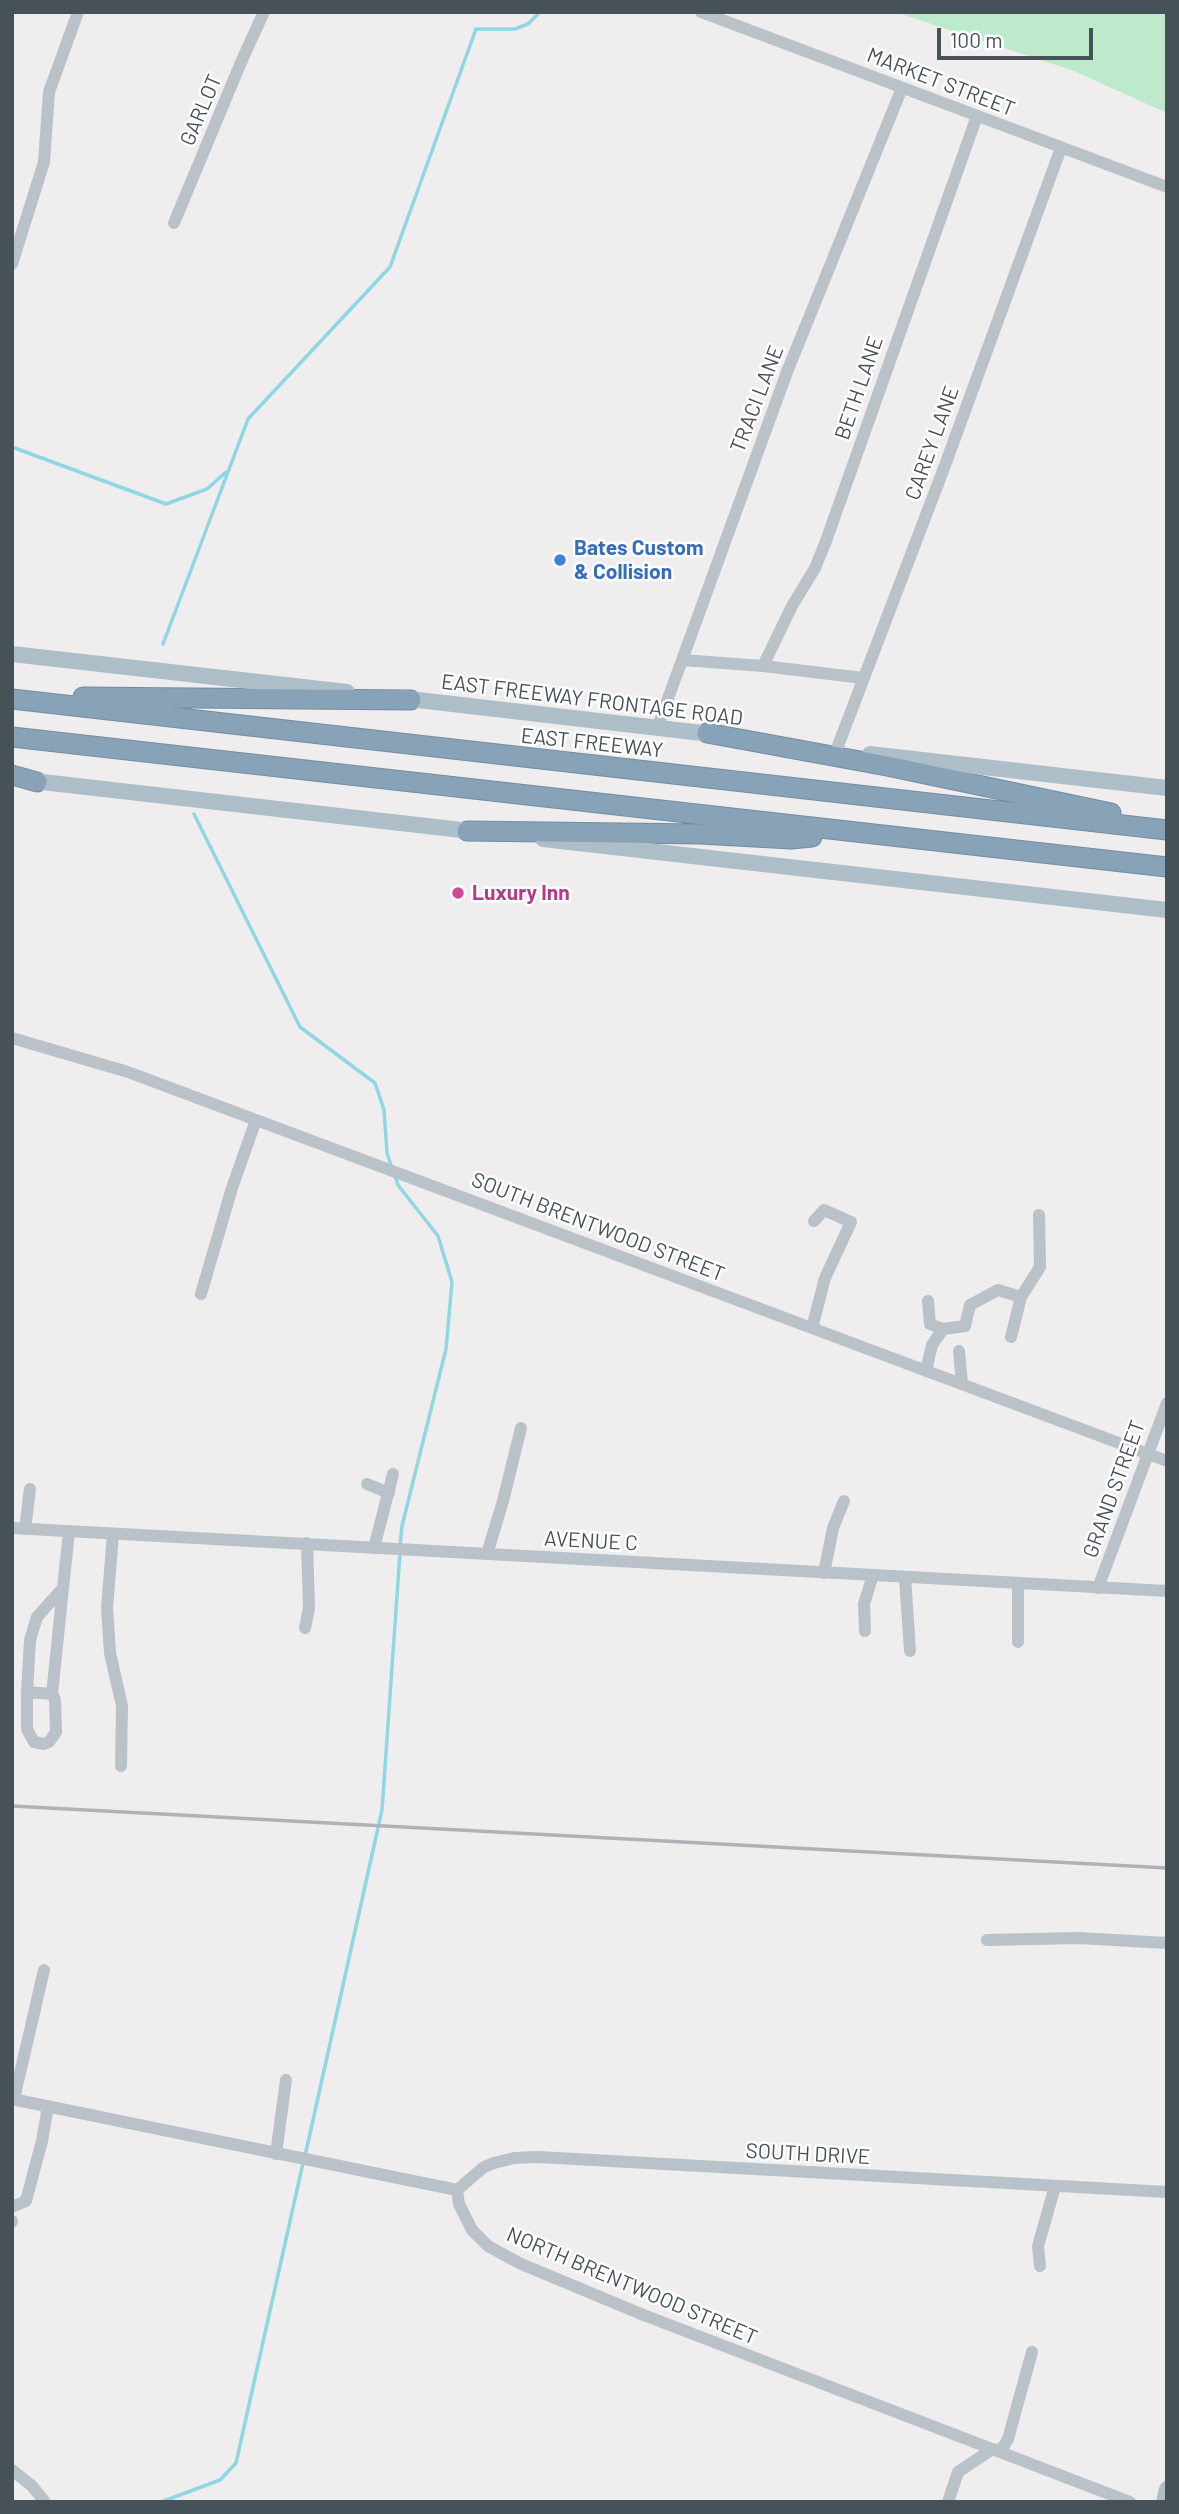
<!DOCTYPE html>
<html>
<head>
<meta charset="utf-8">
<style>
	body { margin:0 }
	#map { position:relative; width:1179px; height:2514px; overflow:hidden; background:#efeded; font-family:Barlow,sans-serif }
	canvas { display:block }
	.frame { position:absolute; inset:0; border:14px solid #475158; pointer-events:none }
	.scale { position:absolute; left:937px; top:28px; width:156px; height:32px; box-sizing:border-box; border:4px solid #475158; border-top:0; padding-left:9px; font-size:21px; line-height:24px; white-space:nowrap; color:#475158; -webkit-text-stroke:5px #fff; paint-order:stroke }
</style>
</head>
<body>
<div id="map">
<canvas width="1179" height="2514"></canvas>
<div class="frame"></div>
<div class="scale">100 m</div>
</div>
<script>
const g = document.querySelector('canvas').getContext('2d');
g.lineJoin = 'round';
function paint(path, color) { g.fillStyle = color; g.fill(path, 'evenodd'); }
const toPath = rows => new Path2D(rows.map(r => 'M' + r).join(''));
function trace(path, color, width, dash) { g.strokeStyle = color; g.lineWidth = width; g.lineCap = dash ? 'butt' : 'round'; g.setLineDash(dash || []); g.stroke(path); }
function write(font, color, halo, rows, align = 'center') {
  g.font = font + ' Barlow,sans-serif'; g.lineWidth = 5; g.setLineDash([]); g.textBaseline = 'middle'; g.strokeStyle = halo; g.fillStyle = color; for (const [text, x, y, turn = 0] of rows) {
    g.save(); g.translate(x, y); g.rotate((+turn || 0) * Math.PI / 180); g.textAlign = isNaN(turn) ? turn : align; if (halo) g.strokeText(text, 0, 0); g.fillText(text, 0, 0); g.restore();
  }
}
paint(toPath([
	[895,12,1167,12,1167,113,1074,71]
]), '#beeacc');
trace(toPath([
	[623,12,624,12],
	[12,447,166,504,207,489,226,472],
	[163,644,248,419,390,267,476,29,515,29,528,24,540,12],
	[194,814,300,1027,375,1083,384,1110,387,1153,391,1165],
	[395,1176,398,1185,438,1236,452,1282,446,1349,402,1526,400,1545],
	[305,2156,382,1810,400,1553],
	[161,2502,220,2480,236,2463,303,2163]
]), '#8ed7e3', 3.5);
const highway = toPath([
	[83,697,411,700],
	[12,699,1167,830],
	[707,733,887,766,1111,813],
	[12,737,1167,867],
	[12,775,37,782],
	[467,831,700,834,791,839,812,837]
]);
trace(highway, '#738da3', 21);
trace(toPath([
	[701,12,1167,187],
	[174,223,242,60,264,12],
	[12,264,44,162,49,92,78,12],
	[682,660,763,666,863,678],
	[763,666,792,606,815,568,826,541,977,116],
	[658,726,787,372,902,88],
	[836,751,944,468,1061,148],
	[12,1038,128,1072,1167,1461],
	[201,1294,232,1188,256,1120],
	[928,1301,930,1324,943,1329,965,1326,970,1305,998,1290,1021,1297],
	[812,1328,825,1278,851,1222,824,1210,814,1221],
	[1011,1337,1021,1297,1040,1267,1039,1215],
	[959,1351,962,1384],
	[926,1371,932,1345,943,1329],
	[367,1484,389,1493],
	[12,1528,1167,1591],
	[25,1529,30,1489],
	[113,1534,107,1608,110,1653,122,1706,121,1766],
	[374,1548,393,1474],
	[487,1554,503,1501,521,1428],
	[824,1573,833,1528,844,1501],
	[905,1577,910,1651],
	[63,1588,37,1617,30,1640,27,1692,52,1694,63,1588,69,1532],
	[1098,1588,1167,1403],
	[305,1628,309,1608,307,1543],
	[865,1631,864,1604,873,1575],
	[1018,1642,1018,1583],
	[27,1692,27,1729,34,1742,44,1744,49,1742,56,1732,55,1700,52,1694],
	[987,1940,1079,1938,1167,1943],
	[12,2099,457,2190,459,2204,472,2230,488,2246,519,2263,641,2314,1130,2502],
	[14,2099,44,1970],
	[276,2154,286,2080],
	[457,2190,484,2167,494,2163,514,2158,539,2157,1167,2192],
	[12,2207,26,2201,42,2141,48,2106],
	[12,2221,12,2222],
	[1040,2266,1038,2246,1055,2186],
	[12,2470,32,2486,45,2502],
	[948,2502,958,2472,991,2450,1002,2449,1008,2439,1032,2352]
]), '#b9c2c8', 12);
trace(toPath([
	[12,654,347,692],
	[401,698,719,735],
	[870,754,1167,788],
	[25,780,479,832],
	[543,839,1167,910],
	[1164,2502,1167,2489]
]), '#aebec9', 16);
trace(highway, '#88a2b8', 19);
trace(toPath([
	[12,1806,1167,1868]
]), '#afb2b6', 3.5);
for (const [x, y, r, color] of [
	[560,560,7,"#3f7fe0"],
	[458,893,7,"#d1479c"]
]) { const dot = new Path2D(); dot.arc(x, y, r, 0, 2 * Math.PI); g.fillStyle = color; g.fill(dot); trace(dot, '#fff', 2.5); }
write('21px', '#475158', '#fff', [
	["MARKET STREET",941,82,21],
	["GARLOT",201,110,-67],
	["BETH LANE",859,388,-71],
	["TRACI LANE",757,399,-69],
	["CAREY LANE",932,443,-70],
	["EAST FREEWAY FRONTAGE ROAD",592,700,7],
	["EAST FREEWAY",592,743,6],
	["SOUTH BRENTWOOD STREET",598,1227,21],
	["GRAND STREET",1114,1489,-70],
	["AVENUE C",591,1541,3],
	["SOUTH DRIVE",808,2154,3],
	["NORTH BRENTWOOD STREET",632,2286,23]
]);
write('bold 21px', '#366cbe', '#fff', [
	["Bates Custom",574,548],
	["& Collision",574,572]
], 'left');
write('bold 21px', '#b23c85', '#fff', [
	["Luxury Inn",472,893]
], 'left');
</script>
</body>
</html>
